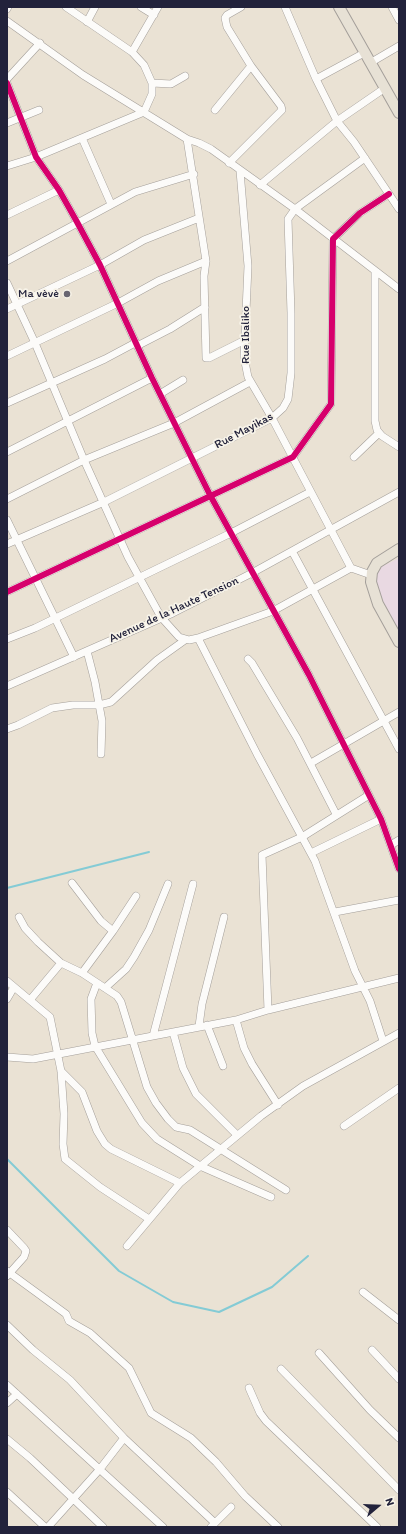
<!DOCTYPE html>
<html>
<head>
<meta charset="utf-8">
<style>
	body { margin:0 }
	#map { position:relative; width:406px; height:1534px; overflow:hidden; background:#eae2d4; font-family:Itim,sans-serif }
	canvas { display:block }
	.frame { position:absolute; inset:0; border:8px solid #22223b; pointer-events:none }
	.north { position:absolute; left:358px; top:1486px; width:40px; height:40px; -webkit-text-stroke:3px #f7f3e8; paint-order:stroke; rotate:71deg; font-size:11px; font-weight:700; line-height:16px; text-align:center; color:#22223b }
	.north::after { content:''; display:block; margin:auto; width:14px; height:18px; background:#22223b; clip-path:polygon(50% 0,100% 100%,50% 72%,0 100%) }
</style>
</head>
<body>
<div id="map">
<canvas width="406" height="1534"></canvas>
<div class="frame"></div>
<div class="north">N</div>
</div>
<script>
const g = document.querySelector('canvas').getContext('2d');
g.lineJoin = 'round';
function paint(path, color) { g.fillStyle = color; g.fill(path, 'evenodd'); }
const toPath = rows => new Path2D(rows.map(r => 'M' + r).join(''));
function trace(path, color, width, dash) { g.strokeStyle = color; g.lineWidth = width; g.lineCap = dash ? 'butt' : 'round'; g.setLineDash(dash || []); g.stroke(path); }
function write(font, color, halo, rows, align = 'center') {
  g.font = font + ' Itim,sans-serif'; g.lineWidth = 3.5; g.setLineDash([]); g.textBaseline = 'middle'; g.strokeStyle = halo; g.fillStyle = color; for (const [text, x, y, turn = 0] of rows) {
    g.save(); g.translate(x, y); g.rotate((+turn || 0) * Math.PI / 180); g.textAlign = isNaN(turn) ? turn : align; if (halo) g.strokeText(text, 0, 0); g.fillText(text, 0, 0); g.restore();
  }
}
paint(toPath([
	[399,558,399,631,384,603,377,585,376,576,381,567]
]), '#e9d9e2');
trace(toPath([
	[7,888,149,852],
	[7,1159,119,1271,173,1302,219,1312,272,1287,308,1256]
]), '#84cbd5', 2);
const minor = toPath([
	[141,7,154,15],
	[285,7,316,79,337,121,354,142,399,209],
	[392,7,399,20],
	[7,9,8,7],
	[7,21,83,75,187,139,199,143,211,149,295,209,399,289],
	[87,22,95,7],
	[132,52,158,7],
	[370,63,399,46],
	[7,79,40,43],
	[316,79,364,53],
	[7,83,36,157,59,190,77,222,100,265,152,378,210,495,309,675,381,819,399,869],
	[152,83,171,84,185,76],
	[215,110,251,66],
	[7,123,39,110],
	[82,138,111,204],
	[187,139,206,261,204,276,206,358,209,358,245,340],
	[229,163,282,110,281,106,251,66,227,27,225,18,227,15,241,7],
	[7,166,36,157,144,112,152,94,152,83,144,65,132,52,66,7],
	[240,171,248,266,244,357,248,377,272,418,351,568],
	[260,185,337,121,385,88],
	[7,215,59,190],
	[7,261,135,192,194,174],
	[375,271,375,421,377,430,382,436,399,447],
	[7,283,35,343,84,460,128,557,161,617,179,637,189,640,198,638,273,611,351,568,371,575],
	[7,309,100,265,144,240,199,218],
	[137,346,170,329,205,307],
	[7,356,118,303,158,281,206,261],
	[160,394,183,380],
	[7,403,105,359,135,343],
	[7,452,152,378],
	[354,457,379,433],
	[7,499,84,460,174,423,250,382],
	[7,520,74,657],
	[7,544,104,502,272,418,283,408,288,399,291,373,291,313,288,219,295,209,365,158],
	[292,551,399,749],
	[7,592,293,457,331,404,333,239,360,213,389,194],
	[198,638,257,754,315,861,355,971,370,1001,383,1041],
	[7,639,35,628,231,533,310,492],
	[87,651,95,682,102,721,101,754],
	[248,659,252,663,297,738,336,814],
	[7,686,173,613,252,573,399,492],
	[7,729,18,725,52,708,73,705,99,705,111,702,157,660,185,640],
	[311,763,399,712],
	[391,845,399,840],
	[311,853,381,819],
	[72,883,101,921,113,931],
	[335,912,399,900],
	[19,917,25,928,38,942,61,963,82,973,117,996,121,1002,147,1087,156,1103,168,1119,176,1127,190,1130,286,1190],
	[82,973,113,931,136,896],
	[7,981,50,1017,61,1071,64,1114,63,1144,65,1159,100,1187,149,1219],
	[97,983,91,999,92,1033,95,1046,142,1123,157,1139,200,1166,271,1197],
	[105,988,126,969,134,957,149,930,168,884],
	[7,999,14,987],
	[30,1000,61,963],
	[268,1010,262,855,302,837,369,795],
	[236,1020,244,1048,252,1064,278,1105],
	[207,1025,223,1066],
	[199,1026,202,1004,224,917],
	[173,1032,183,1068,196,1094,237,1135],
	[153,1036,193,884],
	[7,1057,33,1059,236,1020,268,1010,399,978],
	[61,1071,82,1092,97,1131,105,1144,111,1149,180,1183],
	[344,1126,399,1088],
	[7,1230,24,1248,26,1251,24,1257,7,1276],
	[127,1246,180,1183,261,1116,303,1086,399,1033],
	[7,1271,66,1314,69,1321,90,1333,129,1368,151,1413,191,1438,216,1462,245,1496,278,1527],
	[363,1292,399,1320],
	[7,1325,33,1350,70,1380,124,1438,215,1523],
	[372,1350,399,1379],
	[319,1353,370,1410,399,1438],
	[281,1369,399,1490],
	[7,1385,163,1527],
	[249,1388,260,1413,266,1421,377,1527],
	[7,1403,17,1394],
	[7,1439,30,1458,103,1527],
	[7,1492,45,1527],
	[48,1527,100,1469,124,1438],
	[211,1527,231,1507]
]);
const primary = toPath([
	[339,7,399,113],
	[399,549,377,563,372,572,371,582,378,604,399,642]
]);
trace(minor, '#a49f9a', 8);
trace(primary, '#a49f9a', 12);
trace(minor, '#fcfbf9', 7);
trace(primary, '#e7e1d5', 10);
trace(toPath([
	[7,83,36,157,59,190,77,222,100,265,152,378,210,495,309,675,381,819,399,869],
	[7,592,293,457,331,404,333,239,360,213,389,194]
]), '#d6006c', 6);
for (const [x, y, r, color] of [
	[67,294,4,"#686571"]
]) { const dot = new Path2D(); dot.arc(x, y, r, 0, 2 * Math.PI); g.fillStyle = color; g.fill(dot); trace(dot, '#f7f3e8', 1.5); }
write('12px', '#22223b', '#f7f3e8', [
	["Ma vèvè",59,294]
], 'right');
write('12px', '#22223b', '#f7f3e8', [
	["Rue Ibaliko",246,335,-90],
	["Rue Mayikas",244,431,-28],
	["Avenue de la Haute Tension",174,610,-25]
]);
</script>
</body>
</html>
